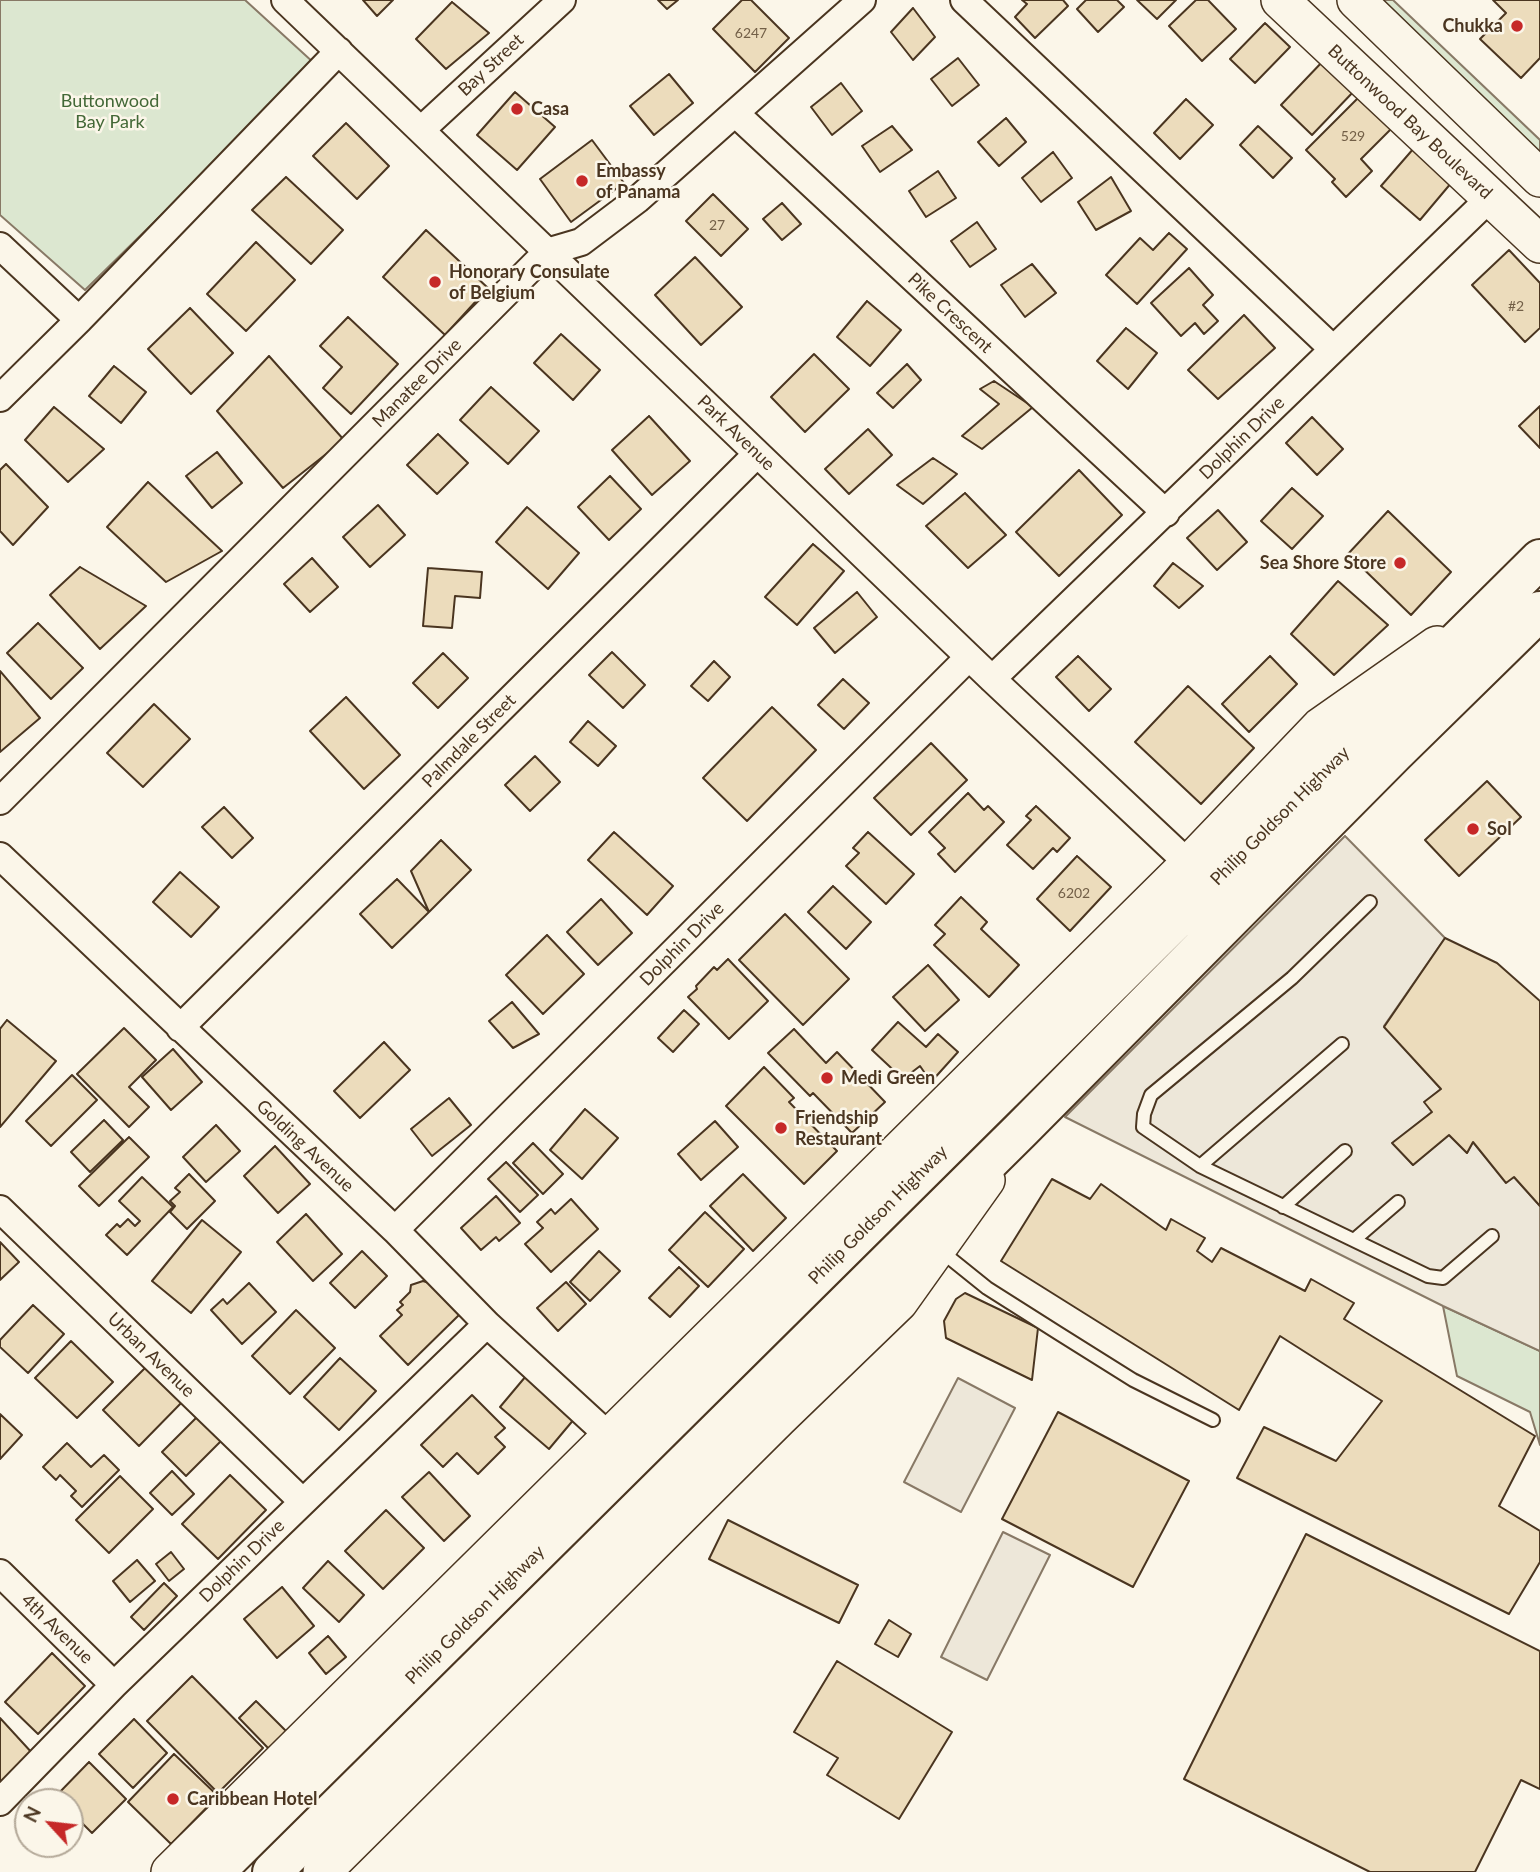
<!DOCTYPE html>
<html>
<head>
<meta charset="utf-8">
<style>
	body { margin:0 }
	#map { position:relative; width:1540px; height:1872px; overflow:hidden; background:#fbf6e9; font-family:Lato,sans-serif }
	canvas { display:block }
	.north { position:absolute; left:14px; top:1788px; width:70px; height:70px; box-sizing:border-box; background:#fbf6e9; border:2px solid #b4a999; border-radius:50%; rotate:297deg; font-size:19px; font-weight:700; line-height:28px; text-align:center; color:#4a3520 }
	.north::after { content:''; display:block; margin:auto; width:24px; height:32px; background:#c62828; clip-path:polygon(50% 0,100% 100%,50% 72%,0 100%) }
</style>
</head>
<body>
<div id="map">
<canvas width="1540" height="1872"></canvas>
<div class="north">N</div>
</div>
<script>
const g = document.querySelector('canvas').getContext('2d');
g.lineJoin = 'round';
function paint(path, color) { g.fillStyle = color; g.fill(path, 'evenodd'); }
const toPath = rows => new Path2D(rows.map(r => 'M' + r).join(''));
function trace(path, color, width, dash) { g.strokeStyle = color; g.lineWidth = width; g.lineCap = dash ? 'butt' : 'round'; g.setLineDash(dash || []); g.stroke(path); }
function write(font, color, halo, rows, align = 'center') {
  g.font = font + ' Lato,sans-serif'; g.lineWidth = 5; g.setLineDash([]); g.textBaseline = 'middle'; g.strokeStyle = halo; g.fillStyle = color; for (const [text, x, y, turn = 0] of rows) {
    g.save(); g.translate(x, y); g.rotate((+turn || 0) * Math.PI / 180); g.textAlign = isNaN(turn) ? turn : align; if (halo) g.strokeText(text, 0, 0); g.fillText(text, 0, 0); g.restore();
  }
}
const green = toPath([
	[0,0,245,0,315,64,85,290,0,215,0,0],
	[1375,0,1393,0,1540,140,1540,160,1375,0],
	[1443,1306,1540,1351,1540,1445,1530,1412,1457,1376,1443,1306]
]);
paint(green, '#dce7d0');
trace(green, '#887966', 2);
const parking = toPath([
	[1345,836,1445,938,1384,1026,1441,1089,1425,1102,1432,1112,1393,1143,1413,1165,1449,1135,1467,1153,1473,1142,1506,1182,1514,1177,1540,1206,1540,1351,1443,1306,1065,1117,1345,836],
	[958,1378,1015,1408,961,1512,904,1482,958,1378],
	[1003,1532,1050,1555,987,1680,941,1657,1003,1532]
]);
paint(parking, '#ede7d9');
trace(parking, '#887966', 2);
const building = toPath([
	[363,0,393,0,377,16,363,0],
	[658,0,678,0,667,9,658,0],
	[742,0,751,0,789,38,755,72,713,29,742,0],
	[1022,0,1063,0,1068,6,1035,38,1015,17,1027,4,1022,0],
	[1086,0,1117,0,1124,7,1098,32,1077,9,1086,0],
	[1137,0,1176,0,1157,19,1137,0],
	[1196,0,1208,0,1236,29,1202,61,1169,26,1196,0],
	[1493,0,1540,0,1540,58,1521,78,1480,39,1506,13,1493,0],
	[452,2,489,33,446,69,416,39,452,2],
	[913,8,935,37,913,60,891,32,913,8],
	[1265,23,1290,47,1255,83,1230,59,1265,23],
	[958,58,979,85,952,106,931,79,958,58],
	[1324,60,1355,90,1312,135,1281,105,1324,60],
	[669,74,693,103,654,135,630,106,669,74],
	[841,83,862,111,832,135,811,107,841,83],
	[1367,89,1399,121,1361,159,1372,171,1346,197,1332,182,1335,179,1306,150,1367,89],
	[515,92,555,127,517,170,477,135,515,92],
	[1186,99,1213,125,1180,159,1154,133,1186,99],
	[1006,118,1026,142,999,166,978,142,1006,118],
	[346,123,389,166,357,199,313,156,346,123],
	[892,126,912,150,880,172,862,146,892,126],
	[1258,126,1292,158,1273,178,1240,145,1258,126],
	[592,140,624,183,571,222,540,179,592,140],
	[1414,148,1452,182,1420,220,1381,186,1414,148],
	[1053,152,1072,178,1041,202,1022,178,1053,152],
	[938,171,956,198,926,217,909,191,938,171],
	[286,177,343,230,311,264,252,210,286,177],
	[1111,177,1131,211,1096,230,1078,202,1111,177],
	[713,194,748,229,721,256,686,221,713,194],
	[782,203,801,224,782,240,763,219,782,203],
	[977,222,996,249,970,267,951,241,977,222],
	[426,230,488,288,445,335,383,277,426,230],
	[1169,233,1187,249,1137,304,1106,275,1140,238,1153,250,1169,233],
	[256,242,295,280,246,331,207,294,256,242],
	[1509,250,1540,283,1540,328,1525,342,1472,285,1509,250],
	[695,257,742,307,701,345,655,295,695,257],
	[1032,264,1056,293,1025,317,1001,285,1032,264],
	[1189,268,1213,295,1203,305,1218,321,1204,334,1195,323,1181,336,1151,303,1189,268],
	[867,301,901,330,870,366,837,337,867,301],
	[190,308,233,353,191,394,148,349,190,308],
	[1244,315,1275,348,1218,399,1188,370,1244,315],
	[348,317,398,364,351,414,323,388,342,367,320,346,348,317],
	[1126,328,1157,353,1128,389,1097,361,1126,328],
	[561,334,600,370,573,400,534,363,561,334],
	[814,354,849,389,805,432,771,397,814,354],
	[269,356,344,440,283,488,217,411,269,356],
	[907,364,921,380,893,408,877,393,907,364],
	[114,366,146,392,121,423,89,396,114,366],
	[994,381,1033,407,982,449,962,436,999,404,980,389,994,381],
	[491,387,539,431,508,464,460,420,491,387],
	[1540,406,1540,448,1519,426,1540,406],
	[54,407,104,449,68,482,25,440,54,407],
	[649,416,690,461,652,495,612,450,649,416],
	[1312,417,1343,449,1317,475,1286,443,1312,417],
	[868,429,892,455,849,494,825,469,868,429],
	[438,434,468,463,437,494,407,465,438,434],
	[217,452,242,483,212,508,186,476,217,452],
	[933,458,957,474,923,504,897,485,933,458],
	[6,464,48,507,13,545,0,531,0,470,6,464],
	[1079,470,1122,515,1059,576,1016,532,1079,470],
	[610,476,641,509,609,540,578,507,610,476],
	[148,482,222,551,166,582,107,527,148,482],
	[1292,488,1323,516,1292,549,1261,521,1292,488],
	[965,493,1006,535,968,568,926,526,965,493],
	[378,505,405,535,370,567,343,537,378,505],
	[527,507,579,553,548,589,496,542,527,507],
	[1218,510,1247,542,1217,570,1187,538,1218,510],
	[1388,511,1451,572,1411,615,1348,554,1388,511],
	[813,544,844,571,797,625,765,597,813,544],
	[312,558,338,587,310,612,284,584,312,558],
	[1173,563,1203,586,1179,608,1154,586,1173,563],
	[80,567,146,606,100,649,50,595,80,567],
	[428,568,482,572,480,598,455,596,452,628,423,626,428,568],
	[1338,581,1388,625,1334,675,1291,634,1338,581],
	[857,592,877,617,835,653,814,628,857,592],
	[38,623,83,668,51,699,7,653,38,623],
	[612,652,645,685,623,708,589,675,612,652],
	[443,653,468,678,438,708,413,683,443,653],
	[1078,656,1111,689,1089,711,1056,677,1078,656],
	[1270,656,1297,684,1249,732,1222,704,1270,656],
	[714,661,730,677,708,701,691,686,714,661],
	[0,671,40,718,0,752,0,671],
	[843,679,869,703,844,729,818,705,843,679],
	[1188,686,1254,748,1201,804,1135,742,1188,686],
	[346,697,400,755,364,789,310,731,346,697],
	[154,704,190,739,143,787,107,753,154,704],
	[772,707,816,750,747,821,703,778,772,707],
	[588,721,616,746,598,766,570,742,588,721],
	[931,743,967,780,911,835,874,798,931,743],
	[535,756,560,782,530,811,505,785,535,756],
	[1487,781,1521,817,1459,876,1425,840,1487,781],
	[968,793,984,810,988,806,1004,822,955,872,938,854,945,848,929,832,968,793],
	[1036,806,1070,838,1057,852,1053,848,1033,869,1007,845,1031,820,1026,816,1036,806],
	[224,807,253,838,232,858,202,827,224,807],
	[614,832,673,886,647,915,588,860,614,832],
	[868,832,914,874,886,904,846,866,859,853,853,848,868,832],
	[441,840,471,870,429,912,411,871,441,840],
	[1077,856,1111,887,1070,931,1037,899,1077,856],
	[180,872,219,907,191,937,153,902,180,872],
	[397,879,429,912,392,948,360,914,397,879],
	[833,886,871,922,846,949,808,912,833,886],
	[961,897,987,922,981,929,1019,965,989,997,934,945,945,934,935,925,961,897],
	[601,899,632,933,598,965,567,932,601,899],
	[785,914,849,979,803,1025,739,960,785,914],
	[547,935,584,974,543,1014,506,975,547,935],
	[1445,938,1497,963,1540,1001,1540,1206,1514,1177,1506,1183,1473,1142,1467,1153,1449,1135,1413,1165,1392,1143,1432,1112,1424,1102,1441,1089,1384,1027,1445,938],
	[728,959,768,1001,729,1039,688,997,697,989,696,986,714,967,717,970,728,959],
	[928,965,959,1000,925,1031,893,997,928,965],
	[512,1002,539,1034,513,1048,489,1021,512,1002],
	[684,1010,699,1024,673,1052,658,1038,684,1010],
	[7,1020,56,1061,0,1127,0,1029,7,1020],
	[898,1022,926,1047,938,1034,958,1052,931,1082,920,1066,903,1079,872,1050,898,1022],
	[124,1028,156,1060,129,1087,149,1107,129,1127,77,1074,124,1028],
	[794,1029,826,1063,837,1052,885,1102,852,1133,813,1093,810,1096,768,1053,794,1029],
	[384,1042,410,1070,360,1118,334,1091,384,1042],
	[173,1049,202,1082,171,1110,142,1077,173,1049],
	[764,1067,794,1098,789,1102,837,1151,804,1184,726,1106,764,1067],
	[72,1075,97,1100,51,1146,26,1121,72,1075],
	[449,1098,471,1125,432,1156,411,1129,449,1098],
	[585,1109,618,1138,582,1179,550,1150,585,1109],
	[104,1120,123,1140,90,1172,71,1152,104,1120],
	[715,1121,738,1147,701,1180,678,1154,715,1121],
	[216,1125,240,1151,206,1182,183,1157,216,1125],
	[129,1137,149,1157,99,1206,79,1186,129,1137],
	[533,1143,563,1174,543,1194,513,1163,533,1143],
	[275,1146,310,1184,278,1213,244,1176,275,1146],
	[506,1162,538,1195,520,1212,488,1179,506,1162],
	[189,1174,215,1201,187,1229,170,1212,175,1206,170,1201,180,1192,175,1188,189,1174],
	[743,1174,786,1218,753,1251,710,1206,743,1174],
	[142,1177,173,1207,127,1255,106,1235,117,1224,120,1227,128,1219,135,1226,140,1221,119,1201,142,1177],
	[1052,1179,1090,1199,1101,1184,1166,1230,1171,1219,1205,1238,1197,1251,1212,1262,1221,1248,1305,1291,1311,1279,1354,1303,1344,1319,1535,1436,1499,1506,1540,1531,1540,1562,1509,1614,1237,1478,1264,1427,1336,1461,1382,1401,1280,1336,1239,1410,1001,1261,1052,1179],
	[496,1196,520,1223,499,1241,496,1237,481,1250,461,1228,496,1196],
	[571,1199,598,1229,551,1272,525,1244,543,1228,537,1222,551,1209,555,1214,571,1199],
	[705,1212,744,1249,708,1287,669,1250,705,1212],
	[306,1214,342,1254,313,1281,277,1242,306,1214],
	[202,1220,241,1252,191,1313,152,1281,202,1220],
	[0,1242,19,1262,0,1280,0,1242],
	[362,1251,387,1276,355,1308,330,1283,362,1251],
	[599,1251,620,1271,590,1301,570,1282,599,1251],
	[679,1267,699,1286,670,1317,649,1298,679,1267],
	[423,1281,429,1283,459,1315,408,1365,380,1336,402,1315,397,1310,403,1305,400,1302,410,1292,411,1285,423,1281],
	[566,1282,586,1304,558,1331,537,1308,566,1282],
	[249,1283,276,1312,242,1344,211,1310,223,1299,227,1304,249,1283],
	[965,1293,1038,1328,1032,1380,946,1338,944,1321,956,1299,965,1293],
	[33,1305,64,1334,28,1373,0,1347,0,1340,33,1305],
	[296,1310,335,1348,290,1394,252,1356,296,1310],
	[71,1341,113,1382,77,1418,35,1378,71,1341],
	[340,1358,376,1391,339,1430,304,1397,340,1358],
	[151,1362,186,1398,139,1446,103,1410,151,1362],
	[526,1376,575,1418,549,1449,500,1407,526,1376],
	[472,1395,505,1428,495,1437,505,1447,478,1474,457,1453,443,1467,421,1445,472,1395],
	[1058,1412,1189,1481,1133,1587,1002,1519,1058,1412],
	[0,1414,22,1435,0,1459,0,1414],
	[200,1414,224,1438,186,1476,162,1452,200,1414],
	[67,1443,91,1467,104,1455,119,1470,82,1507,71,1496,76,1491,60,1475,56,1480,43,1467,67,1443],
	[172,1471,194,1494,172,1515,150,1493,172,1471],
	[429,1472,470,1516,444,1541,402,1497,429,1472],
	[230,1475,266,1510,218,1559,182,1524,230,1475],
	[120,1476,153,1509,109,1553,76,1520,120,1476],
	[386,1510,424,1548,383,1589,345,1551,386,1510],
	[728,1520,858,1585,839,1623,709,1559,728,1520],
	[1306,1534,1540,1651,1540,1789,1521,1780,1475,1872,1370,1872,1184,1779,1306,1534],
	[171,1552,184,1569,169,1581,156,1564,171,1552],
	[137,1560,155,1581,130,1602,113,1581,137,1560],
	[328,1561,364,1595,339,1622,303,1588,328,1561],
	[164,1583,177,1596,144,1630,131,1617,164,1583],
	[282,1587,314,1626,277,1658,244,1619,282,1587],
	[889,1620,911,1634,898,1657,875,1644,889,1620],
	[328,1636,346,1657,326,1674,309,1653,328,1636],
	[52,1653,85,1686,38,1734,5,1702,52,1653],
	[837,1661,952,1732,899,1819,827,1775,838,1758,794,1732,837,1661],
	[192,1676,263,1748,218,1793,147,1721,192,1676],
	[256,1701,286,1731,269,1749,239,1718,256,1701],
	[0,1718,33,1754,0,1785,0,1718],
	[134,1719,167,1753,133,1788,99,1754,134,1719],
	[174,1754,218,1796,171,1844,128,1802,174,1754],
	[89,1762,126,1799,92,1833,70,1811,70,1802,61,1802,56,1796,89,1762]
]);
paint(building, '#ecdcbc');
trace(building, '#4a3520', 2);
const lane = toPath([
	[1370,902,1292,978,1151,1095,1144,1114,1143,1127,1200,1166,1428,1276,1443,1278,1492,1236],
	[1200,1166,1342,1044],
	[1283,1207,1345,1151],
	[1354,1240,1398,1202],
	[941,1251,987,1288,1058,1333,1133,1380,1213,1420]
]);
const street = toPath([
	[285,0,992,679,1189,864],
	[964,0,1333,349],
	[735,113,1166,513],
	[421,130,562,0],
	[0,246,79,320],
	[0,398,79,320,339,51],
	[992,679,1491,197],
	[0,801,547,252,581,242,638,199,862,0],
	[0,856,395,1230,487,1324,609,1436],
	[180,1028,757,454],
	[0,1209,303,1502],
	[395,1230,969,657],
	[0,1573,114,1685],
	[0,1802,114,1685,487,1324]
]);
const secondary = toPath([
	[1280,0,1540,244],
	[1356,0,1540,178],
	[170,1872,1189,864,1320,727,1437,645],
	[322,1872,779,1418,899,1302,986,1180]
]);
const primary = toPath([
	[215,1872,1540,559],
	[272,1872,1021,1130,1395,753,1540,611]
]);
trace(lane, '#4a3520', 16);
trace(street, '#4a3520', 30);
trace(secondary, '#4a3520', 40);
trace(primary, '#4a3520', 42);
trace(lane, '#fbf6e9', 12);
trace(street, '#fbf6e9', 26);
trace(secondary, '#fbf6e9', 37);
trace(primary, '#fbf6e9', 38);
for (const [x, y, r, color] of [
	[1517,26,7,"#c62828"],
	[517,109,7,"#c62828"],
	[582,181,7,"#c62828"],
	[435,282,7,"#c62828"],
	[1400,563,7,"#c62828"],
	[1473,829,7,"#c62828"],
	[827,1078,7,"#c62828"],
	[781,1128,7,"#c62828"],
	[173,1799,7,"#c62828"]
]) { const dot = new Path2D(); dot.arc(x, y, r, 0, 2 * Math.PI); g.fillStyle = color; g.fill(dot); trace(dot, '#fbf6e9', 2.5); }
write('14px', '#725f47', null, [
	["6247",751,33],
	["529",1353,136],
	["27",717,225],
	["#2",1516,306],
	["6202",1074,893]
]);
write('bold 18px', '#4a3520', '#fbf6e9', [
	["Chukka",1503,26,"right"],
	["Casa",531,109],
	["Embassy",596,171],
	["of Panama",596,192],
	["Honorary Consulate",449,272],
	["of Belgium",449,293],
	["Sea Shore Store",1386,563,"right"],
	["Sol",1487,829],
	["Medi Green",841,1078],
	["Friendship",795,1118],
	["Restaurant",795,1139],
	["Caribbean Hotel",187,1799]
], 'left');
write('18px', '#4a3520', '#fbf6e9', [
	["Bay Street",491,65,-43],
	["Buttonwood Bay Boulevard",1410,122,43],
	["Pike Crescent",950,313,43],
	["Manatee Drive",417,383,-45],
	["Park Avenue",736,433,44],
	["Dolphin Drive",1242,438,-44],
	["Palmdale Street",469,741,-45],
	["Philip Goldson Highway",1280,816,-45],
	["Dolphin Drive",682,944,-45],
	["Golding Avenue",305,1146,43],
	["Philip Goldson Highway",878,1215,-45],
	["Urban Avenue",151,1355,44],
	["Dolphin Drive",242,1561,-44],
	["Philip Goldson Highway",475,1615,-45],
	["4th Avenue",57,1629,44]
]);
write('18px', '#436837', '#fbf6e9', [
	["Buttonwood",110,101],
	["Bay Park",110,122]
]);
</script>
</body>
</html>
